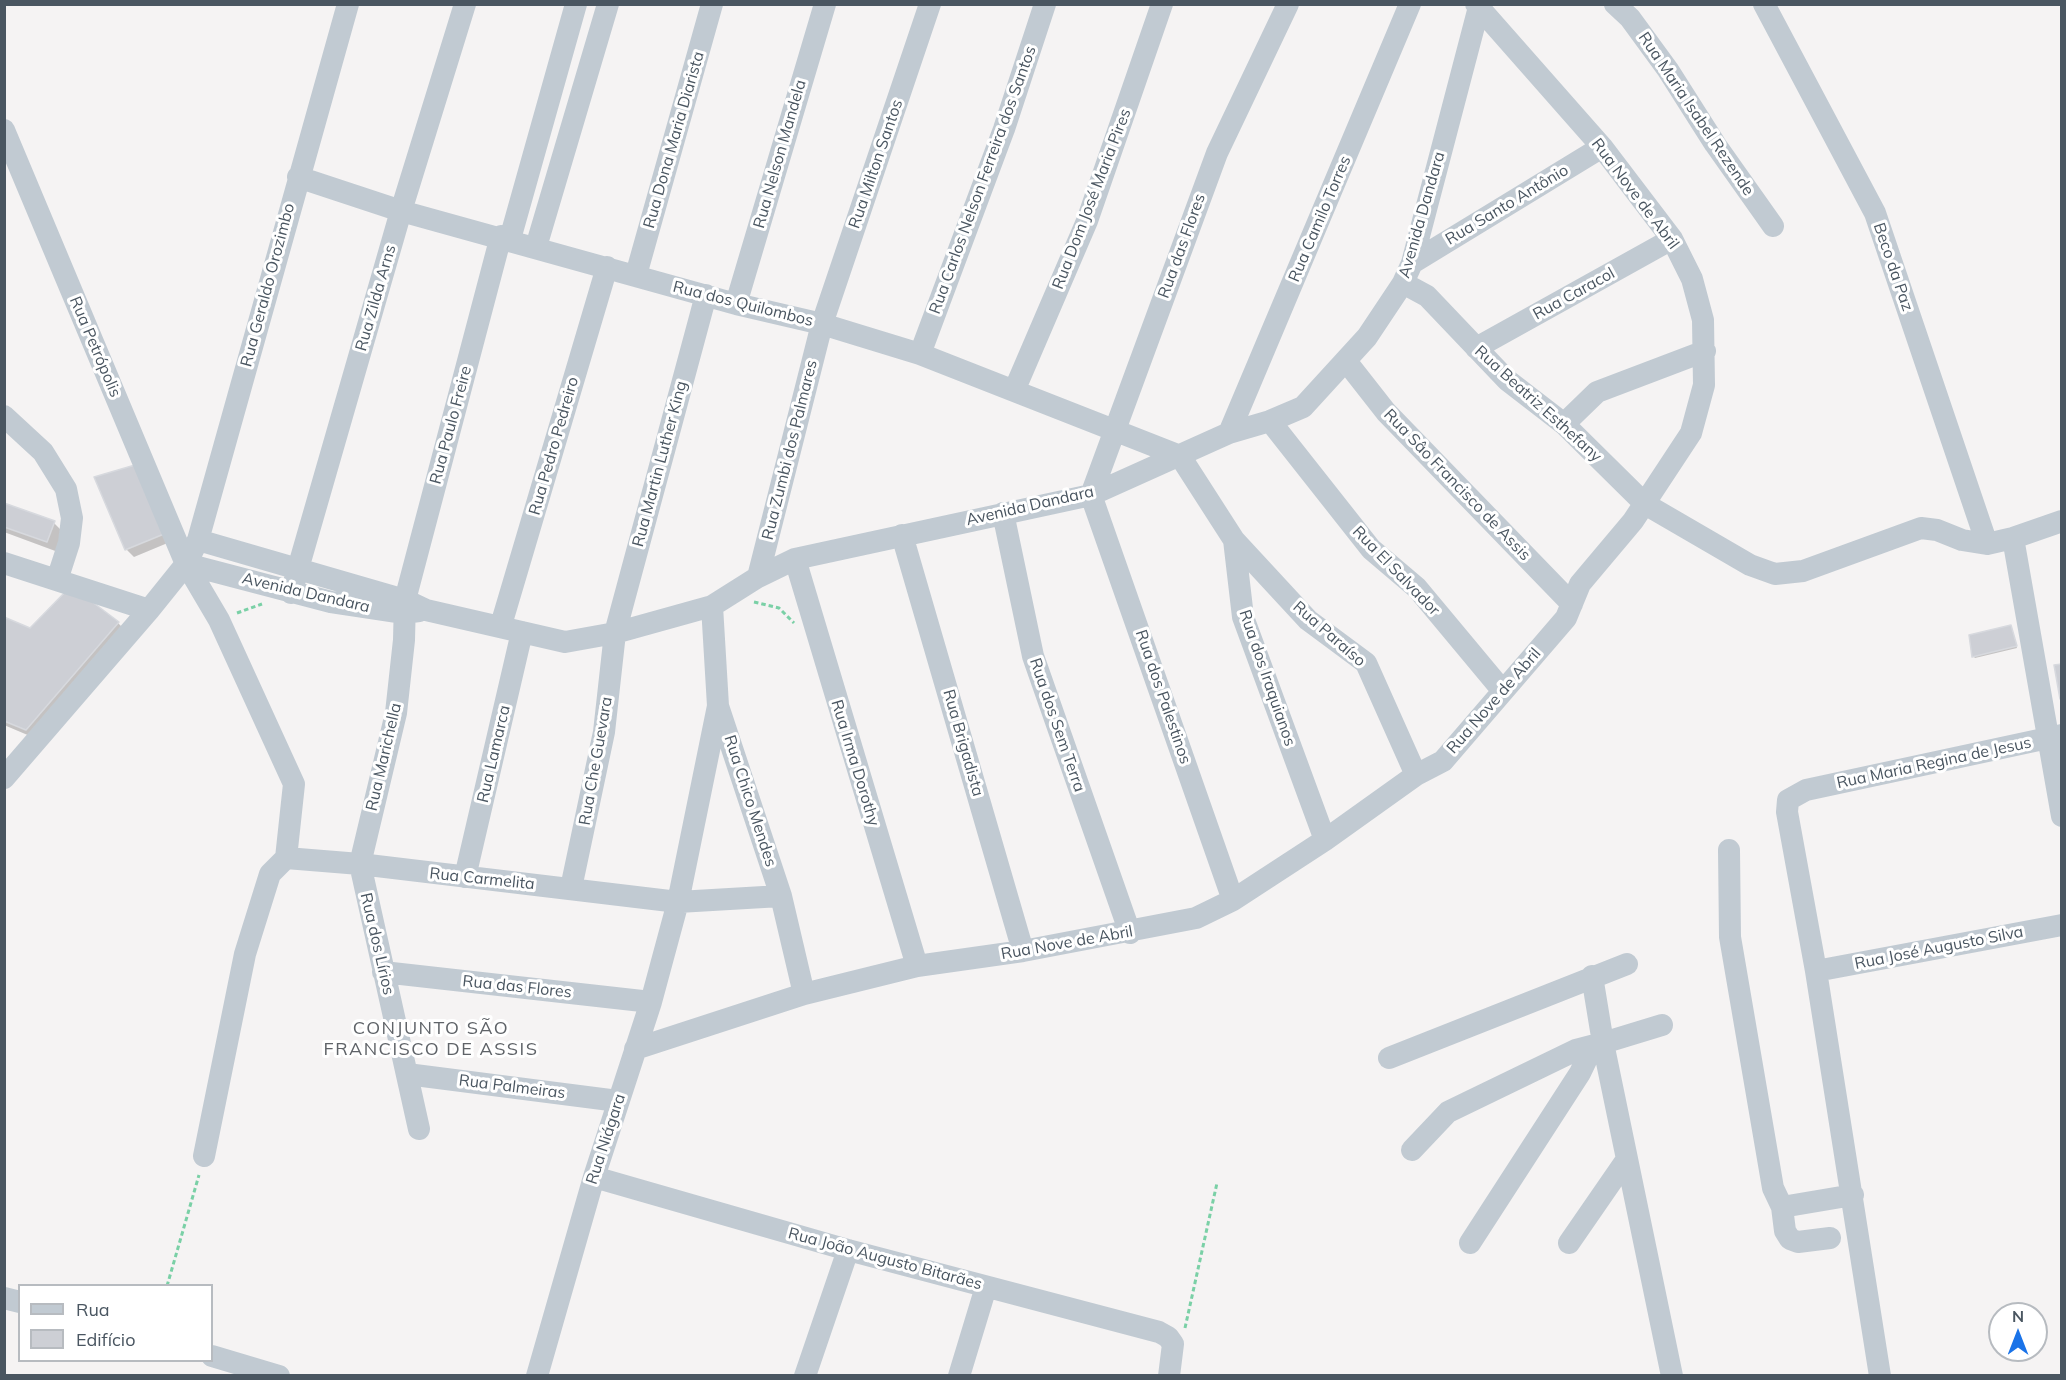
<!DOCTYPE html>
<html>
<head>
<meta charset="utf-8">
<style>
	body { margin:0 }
	#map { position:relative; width:2066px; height:1380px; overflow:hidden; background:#f5f3f3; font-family:Mulish,sans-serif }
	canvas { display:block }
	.frame { position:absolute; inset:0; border:6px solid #4a5661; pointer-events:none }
	.legend { position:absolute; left:18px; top:1284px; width:195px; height:78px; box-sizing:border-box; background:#fff; border:2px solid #b7bbc0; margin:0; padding:8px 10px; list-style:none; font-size:18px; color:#4a5661 }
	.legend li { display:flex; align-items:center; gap:12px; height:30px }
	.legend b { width:30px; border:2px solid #b7bbc0 }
	.north { position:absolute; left:1988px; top:1302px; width:60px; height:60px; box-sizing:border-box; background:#fff; border:2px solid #b7bbc0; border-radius:50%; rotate:0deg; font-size:16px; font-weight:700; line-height:24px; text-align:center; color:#4a5661 }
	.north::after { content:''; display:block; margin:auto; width:21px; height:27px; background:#1a73e8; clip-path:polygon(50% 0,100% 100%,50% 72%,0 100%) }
</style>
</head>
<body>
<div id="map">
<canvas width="2066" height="1380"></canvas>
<div class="frame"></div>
<ul class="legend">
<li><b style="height:8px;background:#c1cad2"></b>Rua</li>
<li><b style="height:16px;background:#cdcfd5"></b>Edifício</li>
</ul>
<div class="north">N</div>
</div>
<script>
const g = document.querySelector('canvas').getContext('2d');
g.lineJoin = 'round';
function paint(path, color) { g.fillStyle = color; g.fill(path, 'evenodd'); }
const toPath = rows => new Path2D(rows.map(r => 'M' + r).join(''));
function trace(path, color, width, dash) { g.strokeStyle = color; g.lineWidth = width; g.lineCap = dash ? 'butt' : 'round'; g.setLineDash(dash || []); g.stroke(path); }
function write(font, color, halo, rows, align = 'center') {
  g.font = font + ' Mulish,sans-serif'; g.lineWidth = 6; g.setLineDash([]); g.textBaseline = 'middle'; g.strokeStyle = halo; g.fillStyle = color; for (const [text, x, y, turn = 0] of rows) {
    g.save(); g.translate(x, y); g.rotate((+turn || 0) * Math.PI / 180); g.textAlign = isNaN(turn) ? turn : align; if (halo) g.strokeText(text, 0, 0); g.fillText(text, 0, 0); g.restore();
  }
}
paint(toPath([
	[96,478,170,542,134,557,127,550],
	[4,505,54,523,64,533,58,552,4,532],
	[4,619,30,630,118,623,128,633,37,739,4,725],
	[2010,627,2017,648,1975,658,1973,656]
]), '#0003');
const building = toPath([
	[135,465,164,534,125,550,94,477,135,465],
	[4,503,55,521,47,542,4,527,4,503],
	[71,586,119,622,26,730,4,721,4,617,30,628,71,586],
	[2011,625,2017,646,1972,657,1969,635,2011,625],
	[2062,664,2062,698,2060,699,2054,665,2062,664]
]);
paint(building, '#cdcfd5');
trace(building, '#d7d9de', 1.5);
trace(toPath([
	[754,602,779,608,794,623],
	[237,613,262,604],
	[167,1286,199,1175],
	[1185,1328,1217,1183]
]), '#7ad0a6', 3, [4.5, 3]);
trace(toPath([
	[1615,4,1630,18,1668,70,1715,144,1773,226],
	[1764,4,1875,213,1987,544],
	[4,130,186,564,219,620,294,784,286,858,270,874,245,954,204,1156],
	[298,177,401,211,736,304,822,324,920,354,1180,456,1234,540,1243,617,1325,840],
	[510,239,576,4],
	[536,247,608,4],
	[1412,263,1602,147],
	[636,275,712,4],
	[1403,283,1427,296,1507,380,1564,424,1645,504,1750,565,1775,574,1803,571,1921,528,1937,530,1962,540,1987,544,2013,538,2062,521],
	[736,304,825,4],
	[1476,348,1672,239],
	[920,354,1004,129,1045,4],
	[1346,361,1386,412,1572,604],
	[1014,391,1087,221,1162,4],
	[4,416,43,452,66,489,72,518,69,543,57,580],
	[1270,421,1371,549,1417,588,1502,690],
	[1564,424,1597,392,1705,351],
	[1229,433,1410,4],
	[1003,513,1033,656,1130,933],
	[902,535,1023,951],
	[2013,538,2062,816],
	[198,540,405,600,426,610,565,642,615,633,712,606,758,577,795,559,1091,495,1229,433,1270,421,1303,407,1367,337,1403,283,1412,263,1479,7],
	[1234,540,1308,620,1366,663,1416,775],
	[795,559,917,966],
	[4,563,149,610],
	[186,564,331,602,404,613,419,611],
	[758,577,822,324,930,4],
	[291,593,401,211,465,4],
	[712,606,718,706,781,896,804,994],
	[501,625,607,267],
	[4,778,149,610,186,564,198,540,348,4],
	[1729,850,1730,937,1773,1188,1782,1207,1853,1195],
	[286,858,360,864,678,902,781,896],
	[465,877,522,632],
	[571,888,604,732,615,633,706,295],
	[1233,900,1091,495,1217,153,1288,4],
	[1816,971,2062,925],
	[383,972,651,1002],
	[1592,976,1603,1043,1662,1025],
	[635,1049,804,994,917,966,1023,951,1196,918,1233,900,1325,840,1416,775,1443,761,1566,618,1580,584,1633,521,1691,433,1704,385,1703,320,1692,279,1672,239,1602,147,1476,4],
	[1389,1058,1627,964],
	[407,1074,618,1101],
	[419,1129,360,864,396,713,404,640,405,600,501,236],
	[1412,1150,1448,1112,1576,1050,1603,1043,1672,1376],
	[594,1177,848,1250,1159,1332,1168,1337,1173,1344,1169,1376],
	[1782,1207,1785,1231,1790,1239,1798,1242,1830,1238],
	[1470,1243,1580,1073,1593,1046],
	[1569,1243,1627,1159],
	[4,1298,20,1302],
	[212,1356,279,1376],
	[537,1376,594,1177,651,1002,678,902,718,706],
	[805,1376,848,1250],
	[959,1376,986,1287],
	[1880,1376,1816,971,1787,812,1788,800,1806,790,2062,735]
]), '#c1cad2', 22);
write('16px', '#4a5661', '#fff', [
	["Rua Maria Isabel Rezende",1696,114,56],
	["Rua Dona Maria Diarista",674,140,-74],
	["Rua Nelson Mandela",780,154,-74],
	["Rua Milton Santos",876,164,-71],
	["Rua Carlos Nelson Ferreira dos Santos",983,180,-70],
	["Rua Nove de Abril",1635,194,53],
	["Rua Dom José Maria Pires",1092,199,-69],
	["Rua Santo Antônio",1507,205,-31],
	["Avenida Dandara",1422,215,-74],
	["Rua Camilo Torres",1320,219,-67],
	["Rua das Flores",1182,246,-70],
	["Beco da Paz",1893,267,71],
	["Rua Geraldo Orozimbo",268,285,-75],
	["Rua Caracol",1574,294,-29],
	["Rua Zilda Arns",376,298,-74],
	["Rua dos Quilombos",743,304,14],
	["Rua Petrópolis",95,347,67],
	["Rua Beatriz Esthefany",1538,404,42],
	["Rua Paulo Freire",451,425,-75],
	["Rua Pedro Pedreiro",554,446,-74],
	["Rua Zumbi dos Palmares",790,450,-76],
	["Rua Martin Luther King",660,464,-75],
	["Rua Sâo Francisco de Assis",1457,485,46],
	["Avenida Dandara",1030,506,-13],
	["Rua El Salvador",1396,571,46],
	["Avenida Dandara",306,593,13],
	["Rua Paraíso",1329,634,41],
	["Rua dos Iraquianos",1267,678,71],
	["Rua dos Palestinos",1163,697,71],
	["Rua Nove de Abril",1494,701,-49],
	["Rua dos Sem Terra",1057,725,71],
	["Rua Brigadista",963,743,74],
	["Rua Lamarca",494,754,-77],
	["Rua Marichella",384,757,-77],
	["Rua Che Guevara",596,761,-80],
	["Rua Irma Dorothy",855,763,73],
	["Rua Maria Regina de Jesus",1934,763,-12],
	["Rua Chico Mendes",750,801,72],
	["Rua Carmelita",482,879,6],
	["Rua Nove de Abril",1067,943,-10],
	["Rua dos Lírios",377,944,77],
	["Rua José Augusto Silva",1939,948,-11],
	["Rua das Flores",517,987,6],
	["Rua Palmeiras",512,1087,7],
	["Rua Niágara",606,1139,-72],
	["Rua João Augusto Bitarães",885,1259,15]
]);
g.letterSpacing = '1.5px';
write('18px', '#5f6368', '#fff', [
	["CONJUNTO SÃO",431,1029],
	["FRANCISCO DE ASSIS",431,1050]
]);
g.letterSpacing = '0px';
</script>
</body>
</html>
